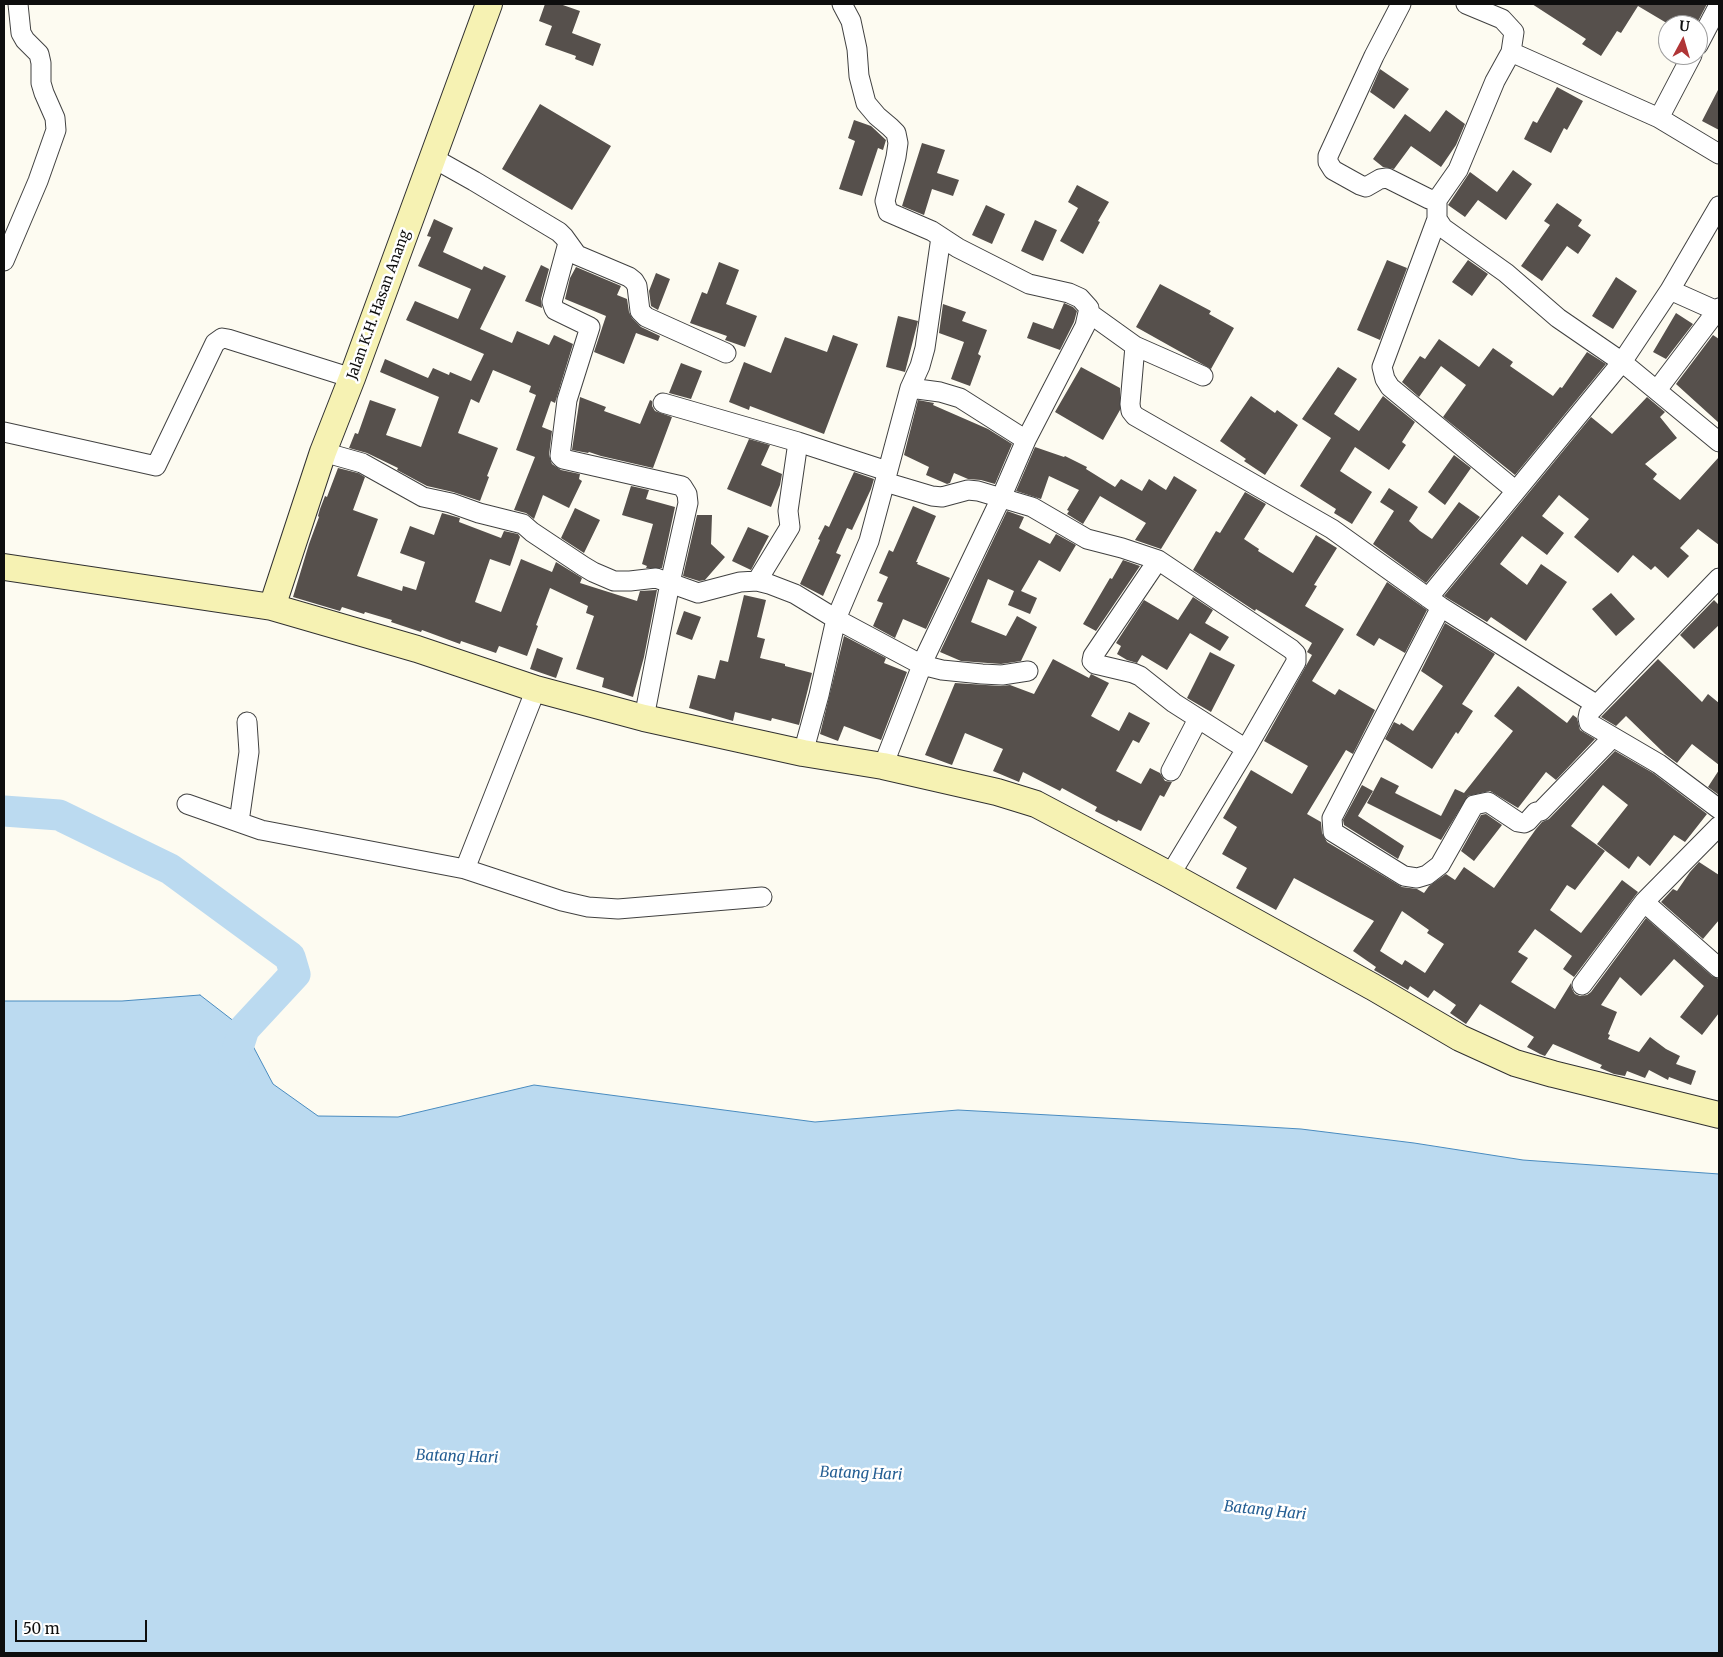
<!DOCTYPE html>
<html>
<head>
<meta charset="utf-8">
<style>
	body { margin:0 }
	#map { position:relative; width:1723px; height:1657px; overflow:hidden; background:#fdfbf1; font-family:Merriweather,serif }
	canvas { display:block }
	.frame { position:absolute; inset:0; border:5px solid #0e0e0e; pointer-events:none }
	.north { position:absolute; left:1658px; top:15px; width:50px; height:50px; box-sizing:border-box; background:#fff; border:1px solid #9f9f9f; border-radius:50%; rotate:6deg; font-size:14px; font-weight:700; line-height:20px; text-align:center; color:#0e0e0e }
	.north::after { content:''; display:block; margin:auto; width:18px; height:22px; background:#b03536; clip-path:polygon(50% 0,100% 100%,50% 72%,0 100%) }
	.scale { position:absolute; left:15px; top:1620px; width:132px; height:22px; box-sizing:border-box; border:2px solid #0e0e0e; border-top:0; padding-left:6px; font-size:15px; line-height:18px; white-space:nowrap; color:#0e0e0e; -webkit-text-stroke:4px #fff; paint-order:stroke }
</style>
</head>
<body>
<div id="map">
<canvas width="1723" height="1657"></canvas>
<div class="frame"></div>
<div class="north">U</div>
<div class="scale">50 m</div>
</div>
<script>
const g = document.querySelector('canvas').getContext('2d');
g.lineJoin = 'round';
function paint(path, color) { g.fillStyle = color; g.fill(path, 'evenodd'); }
const toPath = rows => new Path2D(rows.map(r => 'M' + r).join(''));
function trace(path, color, width, dash) { g.strokeStyle = color; g.lineWidth = width; g.lineCap = dash ? 'butt' : 'round'; g.setLineDash(dash || []); g.stroke(path); }
function write(font, color, halo, rows, align = 'center') {
  g.font = font + ' Merriweather,serif'; g.lineWidth = 5; g.setLineDash([]); g.textBaseline = 'middle'; g.strokeStyle = halo; g.fillStyle = color; for (const [text, x, y, turn = 0] of rows) {
    g.save(); g.translate(x, y); g.rotate((+turn || 0) * Math.PI / 180); g.textAlign = isNaN(turn) ? turn : align; if (halo) g.strokeText(text, 0, 0); g.fillText(text, 0, 0); g.restore();
  }
}
const water = toPath([
	[200,995,244,1029,273,1084,318,1116,398,1117,534,1085,815,1122,958,1110,1233,1125,1301,1129,1414,1143,1523,1160,1719,1174,1719,1653,4,1653,4,1001,122,1001,200,995]
]);
paint(water, '#bbdaf0');
trace(water, '#498bbf', 1);
trace(toPath([
	[4,811,59,815,170,869,290,957,295,974,244,1029,234,1060,233,1070]
]), '#bbdaf0', 31);
paint(toPath([
	[545,4,560,4,580,11,572,33,601,44,593,66,575,59,576,56,545,45,552,26,539,21],
	[1532,4,1707,4,1696,25,1670,25,1638,6,1621,33,1617,31,1601,56,1582,44,1586,39],
	[1380,69,1409,89,1394,109,1370,92],
	[1557,87,1583,101,1567,130,1564,128,1551,153,1524,139,1533,121,1537,123],
	[1719,88,1719,130,1702,121],
	[540,104,611,146,572,210,502,169],
	[1446,110,1465,124,1456,145,1441,167,1411,146,1394,169,1383,167,1373,159,1405,114,1430,132],
	[854,120,871,126,886,140,883,150,878,148,862,196,839,189,855,141,848,138],
	[922,143,945,150,937,173,959,180,953,196,932,189,924,215,902,206],
	[1513,170,1532,184,1506,220,1478,200,1465,217,1448,205,1470,172,1497,192],
	[1077,185,1109,202,1098,221,1100,222,1083,254,1060,241,1078,208,1068,202],
	[1557,203,1582,220,1578,226,1591,235,1578,254,1567,246,1542,281,1521,266,1550,225,1544,221],
	[986,205,1005,214,992,244,972,235],
	[434,219,453,228,443,252,482,270,484,266,506,276,480,329,512,343,517,331,549,345,554,335,573,344,555,403,551,401,542,427,552,431,549,455,552,464,561,470,580,474,579,479,582,481,569,508,543,495,534,519,526,513,514,510,535,457,516,450,536,395,529,392,531,386,493,370,479,403,471,399,458,433,498,448,487,476,489,477,480,501,453,492,427,486,397,470,398,468,367,453,349,448,355,433,358,434,370,400,396,409,386,435,421,447,439,397,380,372,385,359,428,378,433,368,449,375,450,372,471,381,484,354,406,320,415,301,458,319,471,289,418,266,431,237,427,236],
	[1035,220,1057,230,1043,261,1021,251],
	[1387,260,1407,268,1380,340,1357,330],
	[1468,260,1488,274,1472,296,1452,282],
	[719,262,739,270,726,304,757,316,745,347,725,340,727,336,690,323,702,292,707,294],
	[541,265,549,269,541,299,542,308,525,301],
	[576,267,621,286,617,295,627,299,629,312,632,318,641,327,660,336,658,341,636,333,624,364,594,352,606,316,565,299,570,278],
	[656,273,670,279,658,310,651,306,649,291],
	[1616,277,1637,291,1613,329,1592,316],
	[1160,284,1211,311,1209,314,1234,328,1211,369,1136,327],
	[1064,303,1073,307,1077,311,1074,322,1060,350,1027,338,1033,322,1053,329],
	[943,304,966,312,962,321,987,330,978,354,981,356,970,386,951,379,964,342,939,333],
	[1676,313,1693,324,1666,359,1653,352],
	[898,316,918,321,905,372,886,367],
	[833,335,858,344,824,434,750,406,749,410,729,402,744,362,771,373,785,337,827,352],
	[1713,335,1719,339,1719,423,1676,384],
	[1439,339,1479,367,1493,348,1513,362,1510,366,1553,396,1560,387,1562,388,1587,352,1606,364,1515,475,1443,417,1466,385,1441,366,1419,397,1402,382,1420,356,1425,359],
	[681,363,702,371,691,399,669,393],
	[1081,367,1120,388,1120,410,1103,440,1055,412],
	[1338,367,1357,379,1334,414,1359,431,1383,396,1415,422,1402,442,1406,445,1389,470,1355,447,1340,471,1372,492,1352,524,1334,513,1336,509,1300,486,1331,438,1302,419],
	[1251,396,1275,413,1277,410,1298,425,1265,475,1244,461,1246,459,1220,441],
	[580,397,606,407,604,411,640,424,650,400,652,401,652,406,655,411,672,417,653,468,601,456,589,452,588,453,572,450],
	[1647,397,1665,412,1660,417,1677,438,1645,464,1657,474,1653,479,1680,500,1719,457,1719,545,1698,529,1680,548,1689,556,1668,578,1655,566,1651,570,1633,555,1618,573,1574,537,1589,519,1559,495,1542,516,1564,533,1547,555,1522,536,1500,564,1527,585,1541,564,1567,582,1526,641,1491,617,1487,622,1444,596,1591,417,1612,434],
	[918,400,934,403,933,405,988,429,1012,444,995,484,981,480,968,479,954,473,950,483,947,484,926,475,929,467,904,455],
	[749,439,770,445,761,465,782,474,780,485,771,507,727,489],
	[1035,447,1064,457,1065,456,1087,467,1086,469,1115,487,1121,479,1142,491,1149,479,1166,490,1174,476,1197,490,1161,549,1135,540,1146,523,1100,496,1083,524,1067,514,1069,511,1067,510,1079,490,1049,476,1041,499,1016,491],
	[1454,455,1471,468,1445,505,1428,492],
	[338,468,358,473,365,477,353,510,378,519,357,576,402,591,403,586,416,590,425,562,400,553,410,526,434,535,442,513,460,518,459,522,501,538,504,531,518,534,520,537,510,566,490,559,475,602,501,612,521,559,552,572,556,562,582,578,580,583,637,601,640,591,657,590,644,657,633,697,602,687,604,678,576,669,594,616,586,613,588,606,550,588,536,625,538,626,527,656,499,646,496,653,461,641,460,644,422,630,421,632,391,622,392,620,365,612,364,614,342,607,340,611,293,597,309,544,319,517,318,516,320,509,325,496,327,497],
	[854,472,874,479,871,489,852,530,847,528,836,553,841,555,823,596,800,584,820,540,818,539,825,525,829,527],
	[631,486,649,490,646,499,675,507,662,568,646,568,647,566,642,564,653,524,622,515],
	[1389,488,1418,507,1409,521,1420,531,1432,539,1459,502,1480,517,1426,583,1373,544,1394,511,1380,502],
	[1245,492,1266,504,1244,539,1259,549,1258,551,1293,573,1316,535,1337,548,1314,585,1317,586,1305,606,1344,629,1312,681,1335,695,1339,689,1375,710,1353,754,1346,750,1307,814,1321,822,1322,833,1327,842,1402,887,1417,889,1424,893,1429,886,1446,874,1455,880,1464,867,1494,888,1536,829,1542,822,1549,819,1615,751,1653,773,1707,814,1685,842,1674,835,1650,866,1638,856,1629,869,1597,844,1628,805,1603,785,1571,826,1605,851,1575,890,1567,885,1550,910,1581,933,1622,880,1638,892,1574,977,1563,969,1572,956,1535,929,1518,952,1528,958,1511,982,1555,1009,1571,983,1572,989,1575,994,1580,996,1587,995,1591,992,1646,918,1712,976,1719,979,1719,1013,1702,1035,1680,1017,1704,986,1674,959,1641,996,1620,977,1618,980,1601,1005,1617,1012,1608,1034,1610,1035,1608,1039,1639,1052,1650,1037,1666,1049,1680,1056,1676,1064,1696,1071,1691,1085,1669,1077,1668,1080,1649,1070,1645,1078,1627,1071,1625,1076,1614,1074,1600,1068,1602,1065,1553,1044,1545,1056,1540,1054,1527,1047,1534,1037,1480,1004,1466,1024,1450,1013,1456,1005,1434,990,1428,998,1410,986,1408,990,1374,970,1376,967,1353,951,1374,921,1294,878,1276,910,1236,888,1247,868,1222,854,1237,827,1223,818,1251,770,1292,794,1308,766,1264,741,1312,655,1307,652,1312,643,1256,609,1255,611,1193,570,1216,531,1220,533],
	[1402,911,1429,930,1427,933,1444,944,1425,973,1405,960,1402,965,1380,951],
	[913,506,936,516,916,562,918,562,917,564,950,578,926,629,903,619,895,638,873,626,883,603,877,601,888,577,879,573,889,550,893,552],
	[575,508,600,520,584,553,561,538],
	[1007,511,1024,517,1019,528,1050,544,1056,534,1076,545,1060,572,1039,560,1021,591,1037,598,1030,614,1008,605,1014,591,988,579,971,622,1006,636,1017,616,1037,627,1021,661,1001,664,961,661,940,652],
	[697,515,712,515,711,544,725,557,705,580,699,581,683,576],
	[748,527,769,536,751,570,732,561],
	[1123,560,1140,566,1096,631,1083,624,1110,578,1112,579],
	[1387,582,1427,610,1405,653,1379,638,1374,646,1356,635],
	[1611,593,1635,619,1616,636,1592,609],
	[744,595,766,600,757,637,765,639,760,658,785,664,785,666,812,673,799,725,772,718,771,721,735,712,733,721,689,708,698,675,715,679,720,660,728,662],
	[1193,597,1213,610,1205,623,1229,637,1220,651,1190,633,1167,670,1142,655,1137,663,1127,660,1117,654,1121,646,1116,643,1144,600,1178,620],
	[1714,600,1719,605,1719,625,1694,649,1680,635],
	[684,611,701,617,692,640,676,634],
	[1445,623,1495,654,1462,704,1473,711,1458,734,1456,732,1432,769,1385,739,1394,722,1400,725,1401,723,1413,731,1443,686,1421,671],
	[844,636,886,658,884,663,907,672,881,740,844,726,838,741,820,734],
	[537,648,563,658,556,678,530,669],
	[1210,652,1235,665,1211,712,1187,698],
	[1053,659,1089,678,1091,674,1109,683,1091,716,1119,731,1129,712,1150,723,1139,743,1133,740,1116,771,1141,784,1150,768,1160,773,1165,781,1172,782,1164,797,1160,795,1141,831,1118,820,1117,822,1095,811,1097,807,1062,788,1060,791,1023,772,1019,782,993,771,1003,749,965,733,952,765,925,755,955,683,1001,686,1010,685,1034,694],
	[1658,659,1702,702,1708,694,1719,703,1719,765,1692,744,1677,763,1665,754,1626,716,1616,726,1601,717],
	[1518,686,1567,723,1573,715,1577,718,1580,730,1595,739,1556,780,1546,772,1518,808,1490,791,1468,796,1441,840,1367,803,1381,777,1399,786,1395,793,1441,816,1455,789,1464,793,1513,731,1494,716],
	[1719,770,1719,795,1708,787],
	[1362,785,1373,791,1358,816,1404,846,1398,859,1344,825,1343,820],
	[1486,814,1502,825,1474,861,1461,851,1481,815],
	[1699,862,1719,875,1719,920,1703,939,1661,902,1673,889,1677,891,1690,872]
]), '#56504c');
const street = toPath([
	[842,4,851,21,857,49,859,76,866,103,877,116,890,127,896,133,898,143,896,157,885,201,888,212,932,231,958,248,1029,284,1069,293,1080,298,1089,308,1085,326,1026,440,1001,498,926,655,883,766],
	[1401,4,1374,56,1328,156,1328,162,1333,170,1360,185,1366,187,1380,179,1387,178,1429,199,1437,200],
	[1466,4,1502,19,1514,32,1511,52,1659,118,1719,154],
	[1698,45,1719,5],
	[1511,52,1495,81,1458,170,1437,200,1437,219,1443,228,1506,273,1558,318,1622,362,1719,442],
	[1659,118,1692,55],
	[433,158,474,181,559,232,564,237,577,255,629,277,634,281,637,286,640,311,646,317,726,353],
	[1437,219,1382,367,1385,379,1390,387,1516,491],
	[568,243,552,302,554,308,555,310,590,327,567,400,560,456,563,459,682,486,687,494,688,503,670,583,644,718],
	[4,261,38,181,56,130,55,118,44,93,41,83,41,63,39,54,25,40,21,33,18,4],
	[1670,290,1717,311],
	[1089,313,1135,346,1203,376],
	[1135,346,1130,404,1131,411,1135,416,1332,529,1441,607,1597,705],
	[910,388,940,392,960,398,1026,440],
	[1657,390,1719,308],
	[663,403,798,442,887,471],
	[4,432,156,466,215,343,222,338,228,339,352,378],
	[323,452,362,463,423,497,451,503,479,513,523,524,532,532,583,566,593,572,614,581,630,581,656,578,698,593,740,582,757,581,769,584,795,594,836,619,922,665,942,670,982,674,1002,675,1028,671],
	[885,482,932,496,942,497,968,490,978,491,1032,507,1087,539,1122,548,1158,560,1291,649,1296,654,1296,662,1246,749,1170,875],
	[1158,560,1093,656,1092,661,1095,664,1133,673,1140,676,1174,703,1246,749],
	[1719,578,1589,713,1588,718,1589,723,1659,764,1719,809],
	[757,581,790,527,788,511,798,442],
	[1428,598,1622,362,1670,290,1719,206],
	[1441,607,1332,818,1333,832,1404,876,1417,878,1427,875,1440,865,1474,805,1488,802,1518,822,1524,823,1528,821,1536,812,1541,811,1612,738],
	[803,753,819,695,836,619,869,541,910,388,920,366,925,348,941,237],
	[1171,771,1198,719],
	[187,804,261,830,465,869,536,689],
	[239,822,249,752,247,722],
	[465,869,562,901,588,907,618,909,762,897],
	[1644,902,1719,968],
	[1582,985,1644,902,1719,826]
]);
const secondary = toPath([
	[4,567,272,607,417,649,536,689,644,718,803,753,883,766,997,792,1036,804,1170,875,1373,987,1460,1038,1515,1063,1553,1074,1719,1115],
	[272,607,323,452,352,378,489,4]
]);
trace(street, '#414141', 21);
trace(secondary, '#303030', 28);
trace(street, '#fff', 19);
trace(secondary, '#f6f2b3', 26);
write('14px', '#0e0e0e', '#fff', [
	["Jalan K.H. Hasan Anang",379,305,-70]
]);
write('italic 15px', '#245e93', '#fff', [
	["Batang Hari",457,1457,2],
	["Batang Hari",861,1474,2],
	["Batang Hari",1265,1511,6]
]);
</script>
</body>
</html>
